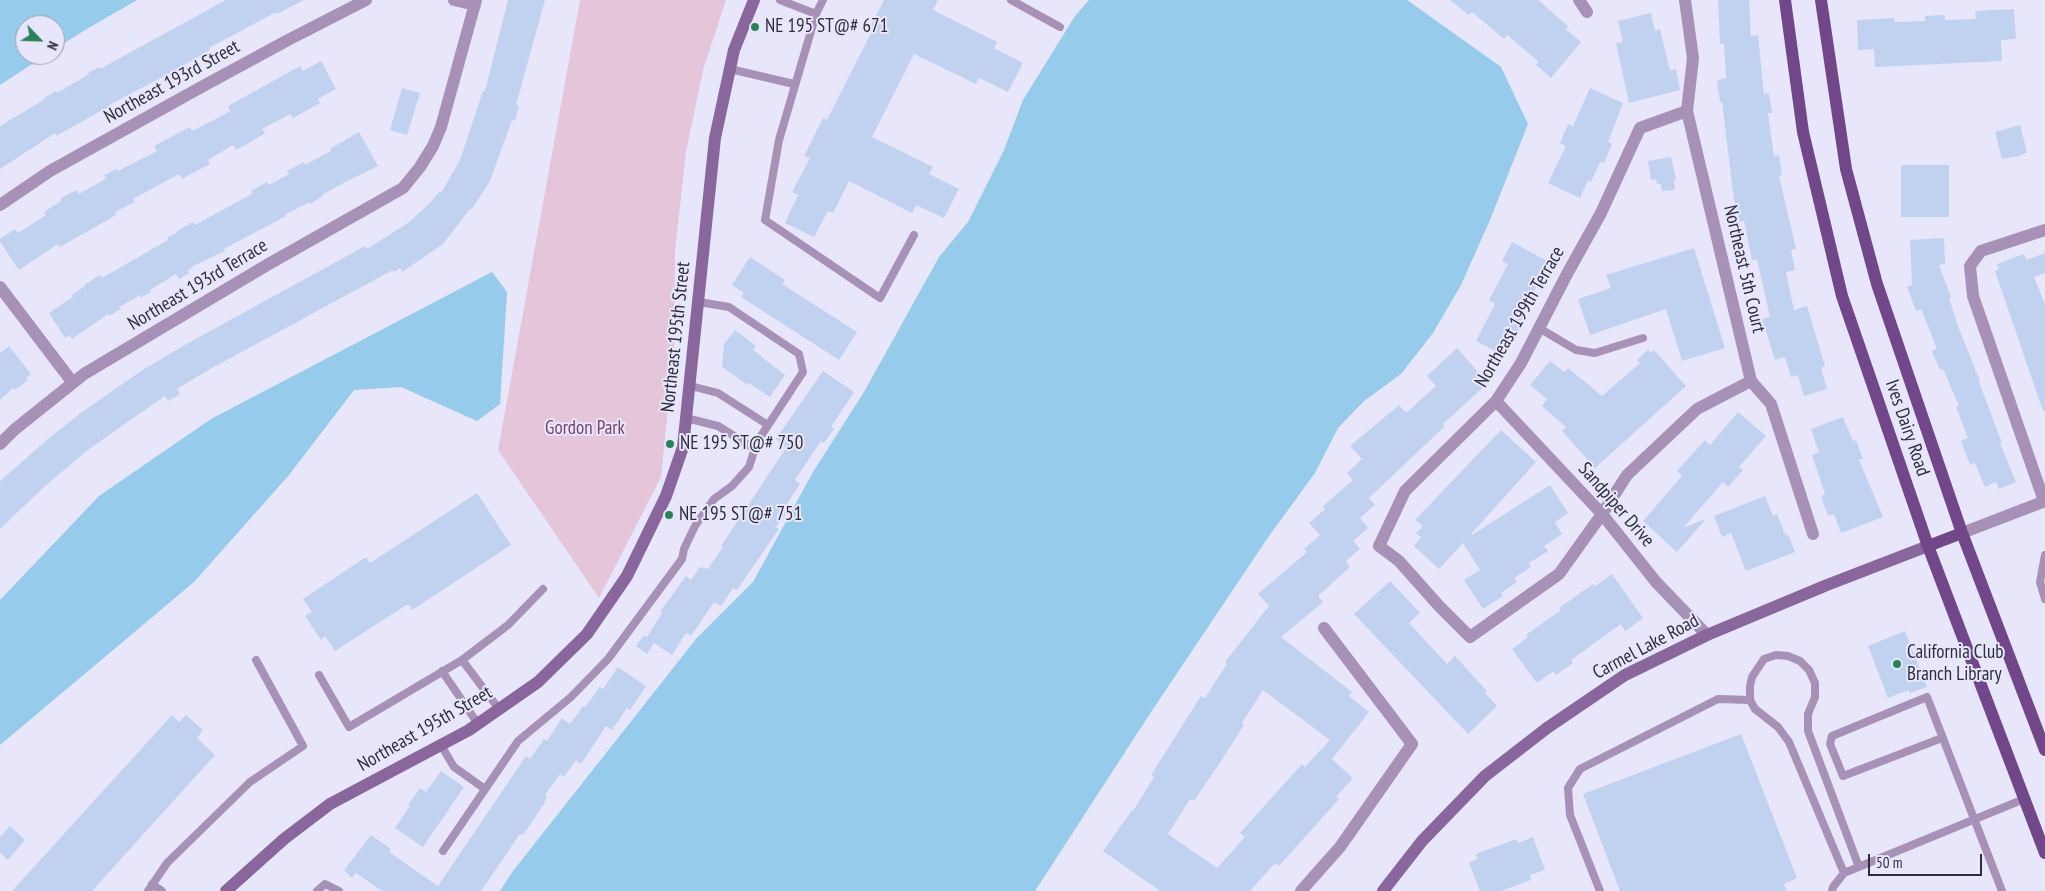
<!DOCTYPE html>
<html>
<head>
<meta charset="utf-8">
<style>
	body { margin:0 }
	#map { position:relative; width:2045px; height:891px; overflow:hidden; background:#e7e6fb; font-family:"PT Sans Narrow",sans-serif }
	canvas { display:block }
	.north { position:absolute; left:15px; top:15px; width:50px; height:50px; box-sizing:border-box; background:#e7e6fb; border:1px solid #9d9cae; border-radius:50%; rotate:114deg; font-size:14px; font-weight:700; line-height:20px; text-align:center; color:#2e2d3a }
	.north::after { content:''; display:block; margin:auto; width:18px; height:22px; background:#2a8358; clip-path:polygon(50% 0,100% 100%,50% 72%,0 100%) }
	.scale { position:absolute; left:1868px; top:854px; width:114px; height:22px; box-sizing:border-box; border:2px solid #2e2d3a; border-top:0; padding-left:6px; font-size:15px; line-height:18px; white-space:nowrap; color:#2e2d3a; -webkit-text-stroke:4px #e7e6fb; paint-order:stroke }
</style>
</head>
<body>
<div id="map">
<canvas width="2045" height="891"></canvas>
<div class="north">N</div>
<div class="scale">50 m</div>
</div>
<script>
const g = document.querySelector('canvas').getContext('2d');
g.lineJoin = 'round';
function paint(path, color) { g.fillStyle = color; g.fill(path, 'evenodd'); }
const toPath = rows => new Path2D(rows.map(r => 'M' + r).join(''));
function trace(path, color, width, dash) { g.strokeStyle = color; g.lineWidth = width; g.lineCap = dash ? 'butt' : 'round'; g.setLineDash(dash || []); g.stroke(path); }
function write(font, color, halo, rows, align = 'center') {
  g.font = font + ' "PT Sans Narrow",sans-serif'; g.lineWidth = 4; g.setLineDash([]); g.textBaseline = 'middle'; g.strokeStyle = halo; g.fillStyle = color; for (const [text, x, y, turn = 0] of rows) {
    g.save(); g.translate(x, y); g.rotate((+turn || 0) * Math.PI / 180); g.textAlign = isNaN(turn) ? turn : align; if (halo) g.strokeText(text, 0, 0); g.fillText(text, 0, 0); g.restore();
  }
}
paint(toPath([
	[580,0,726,0,703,70,686,152,675,251,674,351,661,477,599,598,498,450]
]), '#e4c5da');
paint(toPath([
	[0,0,137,0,85,30,55,49,55,25,25,25,25,55,46,55,0,85],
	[1089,0,1407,0,1501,67,1528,124,1490,220,1461,285,1433,333,1401,374,1364,401,1338,428,1315,473,1269,536,1151,712,1035,891,500,891,513,871,696,639,753,582,813,472,864,392,939,257,968,222,1004,150,1023,100,1075,16],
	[492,272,507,292,500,404,477,421,401,387,354,390,289,475,194,582,0,745,0,600,99,496,211,419]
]), '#96cbeb');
paint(toPath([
	[226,0,304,0,277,14,276,12,209,48,210,50,170,73,109,105,110,106,56,136,55,133,0,169,0,126,45,99,44,98,56,91,57,93,89,74,88,73,99,67,100,69],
	[508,0,545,0,516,105,519,106,515,121,512,120,490,181,472,209,470,209,443,244,402,272,400,268,394,272,393,270,210,369,177,389,180,394,168,401,165,396,89,449,43,488,0,529,0,481,48,439,82,412,141,371,183,346,365,246,367,249,408,223,429,204,439,192,441,193,460,160,483,91,485,91],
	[884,0,938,0,933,10,997,42,994,48,1023,63,1008,92,979,78,976,84,914,54,872,137,933,167,929,174,959,189,944,218,916,205,912,213,849,181,833,213,828,211,814,237,785,223,798,195,792,192,810,158,804,156,823,118,827,120,872,31,869,29],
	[1450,0,1538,0,1568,26,1566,29,1581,42,1551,78,1536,65,1538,61,1507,35,1504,39,1472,12,1469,15],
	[1718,0,1749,0,1751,36,1758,35,1764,94,1769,93,1772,113,1768,113,1774,156,1779,155,1782,175,1779,176,1796,249,1791,250,1795,270,1786,272,1794,310,1807,306,1825,366,1821,368,1827,389,1804,396,1798,375,1791,377,1785,357,1775,360,1762,319,1770,317,1757,259,1752,260,1744,221,1740,222,1734,200,1722,102,1720,102,1717,80,1726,78,1724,44,1720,44],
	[2014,9,2016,39,2001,40,2002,61,1875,67,1874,49,1858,50,1857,20,1894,18,1894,22,1925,21,1925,16,1945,15,1945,20,1976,19,1975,11],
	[1651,13,1655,31,1660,29,1670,71,1676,69,1680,90,1629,103,1616,43,1623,42,1618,21],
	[321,61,336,89,318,99,320,103,293,118,290,114,262,129,265,133,247,144,236,150,233,145,208,160,210,164,182,179,179,174,153,188,133,199,135,202,115,212,116,215,60,247,58,244,19,270,0,242,0,239,15,229,18,233,46,215,44,212,61,201,60,199,68,194,77,190,79,194,102,181,106,178,104,175,117,169,118,171,157,151,154,146,190,127,192,131,210,122,230,111,228,106,300,66,303,71],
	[402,88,420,93,407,135,390,130],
	[1590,88,1623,103,1608,142,1612,144,1604,163,1600,162,1591,182,1588,180,1580,198,1548,183,1566,146,1560,143,1568,124,1573,126],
	[2020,125,2027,152,2020,156,2002,159,1995,132],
	[359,132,378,166,347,181,322,195,323,196,310,204,309,202,285,215,286,216,224,249,225,251,193,266,188,271,189,273,179,279,176,274,150,290,151,292,141,298,140,295,119,307,121,309,109,316,108,314,72,339,70,335,65,338,49,313,73,297,72,295,85,286,84,285,100,275,102,278,168,240,167,238,178,232,177,231,193,222,195,225,252,194,251,191,267,182,269,185,289,174,287,171,304,162,305,165,331,151,330,149],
	[1671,157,1676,179,1674,180,1675,190,1662,191,1661,184,1657,184,1656,179,1651,180,1648,161],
	[1901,165,1949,165,1949,217,1901,217],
	[1944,238,1945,264,1939,265,1951,297,1949,298,1959,329,1980,381,1979,382,2002,443,2000,443,2016,482,1999,489,1996,482,1985,487,1975,463,1970,465,1961,441,1968,438,1956,407,1959,406,1943,369,1940,370,1932,351,1937,349,1921,309,1916,311,1907,287,1912,285,1910,240],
	[1512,242,1555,265,1545,284,1539,282,1521,318,1525,319,1505,356,1476,341,1495,304,1489,300,1508,264,1502,261],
	[1694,248,1725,348,1682,361,1666,309,1590,335,1578,299,1611,288,1606,275],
	[2045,253,2045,273,2034,277,2045,304,2045,411,2043,411,1995,271,1999,269,1997,264,2024,254,2026,260],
	[750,257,785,280,782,284,857,332,839,360,741,297,744,293,732,285],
	[735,330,756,346,753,350,785,375,770,397,749,383,748,385,722,367,724,344],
	[9,346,31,374,26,378,28,380,15,390,13,388,0,400,0,353],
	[1457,348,1488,383,1443,424,1445,426,1369,498,1375,505,1360,518,1368,528,1353,541,1360,549,1346,561,1350,567,1318,596,1323,602,1281,637,1352,692,1349,696,1369,712,1332,759,1353,778,1336,797,1339,799,1279,866,1275,863,1250,891,1160,891,1103,851,1132,810,1133,811,1154,777,1151,775,1201,696,1205,698,1227,664,1225,662,1269,606,1258,594,1307,552,1304,549,1320,535,1309,523,1325,509,1323,506,1353,480,1347,473,1362,459,1350,446,1399,405,1406,413,1436,386,1427,376],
	[1263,690,1330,740,1305,767,1302,764,1240,833,1245,837,1217,868,1168,834,1190,799,1194,801,1221,761,1244,725,1242,723],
	[1648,350,1651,353,1654,350,1686,386,1595,468,1562,431,1566,427,1542,406,1547,399,1530,385,1550,361,1564,372,1568,368,1602,396,1640,363,1637,360],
	[823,371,854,392,831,427,834,429,824,443,821,441,795,480,800,484,785,507,789,510,776,527,779,529,737,590,733,588,721,606,714,602,691,636,686,633,672,655,654,643,647,654,636,646,644,635,647,637,662,613,660,612,686,576,691,580,700,567,708,569,723,547,721,546,786,448,776,439],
	[1738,412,1766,436,1739,467,1743,470,1728,487,1723,482,1683,528,1706,519,1677,552,1643,521,1682,476,1677,471,1705,440,1710,445],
	[1843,417,1853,441,1856,440,1863,459,1859,460,1883,517,1841,533,1834,514,1828,516,1821,496,1825,494,1812,455,1819,452,1811,429],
	[1501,430,1536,462,1471,534,1472,535,1550,485,1568,513,1555,522,1562,534,1544,546,1548,551,1529,563,1531,567,1514,578,1517,582,1501,593,1503,596,1483,609,1464,580,1480,570,1463,543,1439,569,1414,546,1421,537,1416,533,1423,526,1415,520],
	[477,493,511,545,412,610,408,604,335,651,325,636,321,640,305,616,312,612,303,599,366,557,370,563],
	[1765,496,1773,516,1777,514,1786,536,1788,534,1795,552,1746,571,1731,533,1722,537,1714,516],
	[1612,574,1643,618,1625,631,1621,624,1571,660,1573,663,1556,675,1554,671,1538,682,1536,682,1512,649,1528,637,1526,635,1561,610,1559,608,1593,584,1595,586],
	[1390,581,1420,613,1409,623,1447,664,1455,656,1487,691,1485,693,1497,706,1468,734,1354,614],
	[1905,631,1927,687,1910,693,1908,690,1888,698,1868,646],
	[618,667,646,686,630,710,627,708,612,730,606,726,581,764,576,760,564,777,560,774,545,795,547,796,544,804,523,835,520,834,481,891,382,891,356,873,352,878,344,870,371,835,391,849,389,852,438,886,526,756,530,759,544,739,547,741,562,718,570,724,583,706,585,707,600,687,603,689],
	[172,715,179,722,186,715,203,730,197,738,215,755,92,891,12,891],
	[1741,734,1797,878,1784,884,1787,891,1620,891,1583,794],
	[441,771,464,787,423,847,395,828,410,806,408,805,420,788,426,792],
	[10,826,25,840,8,860,0,853,0,837],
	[1533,837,1545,870,1530,875,1531,880,1501,891,1480,891,1469,863,1477,859,1476,854,1516,839,1518,843]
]), '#c1d2f1');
trace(toPath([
	[780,0,816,14],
	[823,0,816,14,779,140,765,220,880,298,914,235],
	[1011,0,1060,27],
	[730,69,794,84],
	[1539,328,1576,350,1595,353,1643,338],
	[691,386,718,393,768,425],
	[686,418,718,426,755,449],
	[2045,555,2040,582,2045,599],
	[462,660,499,709],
	[442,671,478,724],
	[319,675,349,727,462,660,508,625,543,589],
	[1942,738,1843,776,1830,744,1832,736,1927,697,2002,891],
	[441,745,454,767,485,789],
	[443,851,518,741,571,697,608,659,682,559,684,549,695,526,714,499,732,486,749,467,757,442,803,372,799,354,729,307,699,302],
	[1844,873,1789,742,1778,727,1755,709,1750,700,1750,686,1752,677,1764,659,1776,655,1788,656,1800,661,1809,670,1815,683,1815,697,1808,714,1808,731,1859,867],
	[152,884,162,891],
	[148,891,167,863,250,782,303,746,256,660],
	[317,891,325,884,339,891],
	[1600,891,1570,815,1568,788,1580,769,1718,699,1750,700],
	[1832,891,1833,887,1844,873,2024,799]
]), '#a891b6', 8);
trace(toPath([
	[454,0,475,5],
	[1579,0,1587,12],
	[1685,0,1693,58,1687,111,1751,381,1771,404,1813,534],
	[1687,111,1640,128,1601,213,1567,274,1521,363,1496,401,1405,491,1379,546,1399,561,1439,606,1470,637,1559,574,1602,514,1627,475,1697,409,1751,381],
	[0,205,50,171,205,85,288,40,366,0],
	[0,287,73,383],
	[1496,401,1602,514,1656,582,1707,635],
	[0,444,14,430,84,374,267,265,403,188,420,167,433,146,441,127,476,0],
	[2044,501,1973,296,1970,266,1981,251,2045,230],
	[1962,533,2045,501],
	[1301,891,1340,847,1412,744,1324,628]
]), '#a891b6', 12);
trace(toPath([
	[226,891,284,839,330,804,469,730,538,682,587,634,627,576,666,496,683,447,715,138,734,50,754,0],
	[1383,891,1422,841,1485,776,1547,728,1625,675,1707,635,1827,585,1928,546]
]), '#89679c', 12);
trace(toPath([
	[1785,0,1803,132,1842,296,1928,546,2045,853],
	[1821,0,1846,169,1877,284,1962,533,2045,750],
	[1928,546,1962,533]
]), '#724789', 12);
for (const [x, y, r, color] of [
	[755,27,5,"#2a8358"],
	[670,444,5,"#2a8358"],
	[669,515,5,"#2a8358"],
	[1897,664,5,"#2a8358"]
]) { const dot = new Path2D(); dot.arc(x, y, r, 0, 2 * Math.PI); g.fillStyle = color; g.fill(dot); trace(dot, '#e7e6fb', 2); }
write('19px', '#2e2d3a', '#e7e6fb', [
	["NE 195 ST@# 671",765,27],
	["NE 195 ST@# 750",680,444],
	["NE 195 ST@# 751",679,515],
	["California Club",1907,653],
	["Branch Library",1907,675]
], 'left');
write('19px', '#2e2d3a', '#e7e6fb', [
	["Northeast 193rd Street",172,82,-29],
	["Northeast 5th Court",1744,269,77],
	["Northeast 193rd Terrace",198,285,-31],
	["Northeast 199th Terrace",1520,317,-60],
	["Northeast 195th Street",676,337,-84],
	["Ives Dairy Road",1907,428,71],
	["Sandpiper Drive",1616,505,49],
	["Carmel Lake Road",1646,647,-28],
	["Northeast 195th Street",425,729,-30]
]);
write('19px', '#7b3f6b', '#e7e6fb', [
	["Gordon Park",585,429]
]);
</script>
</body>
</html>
